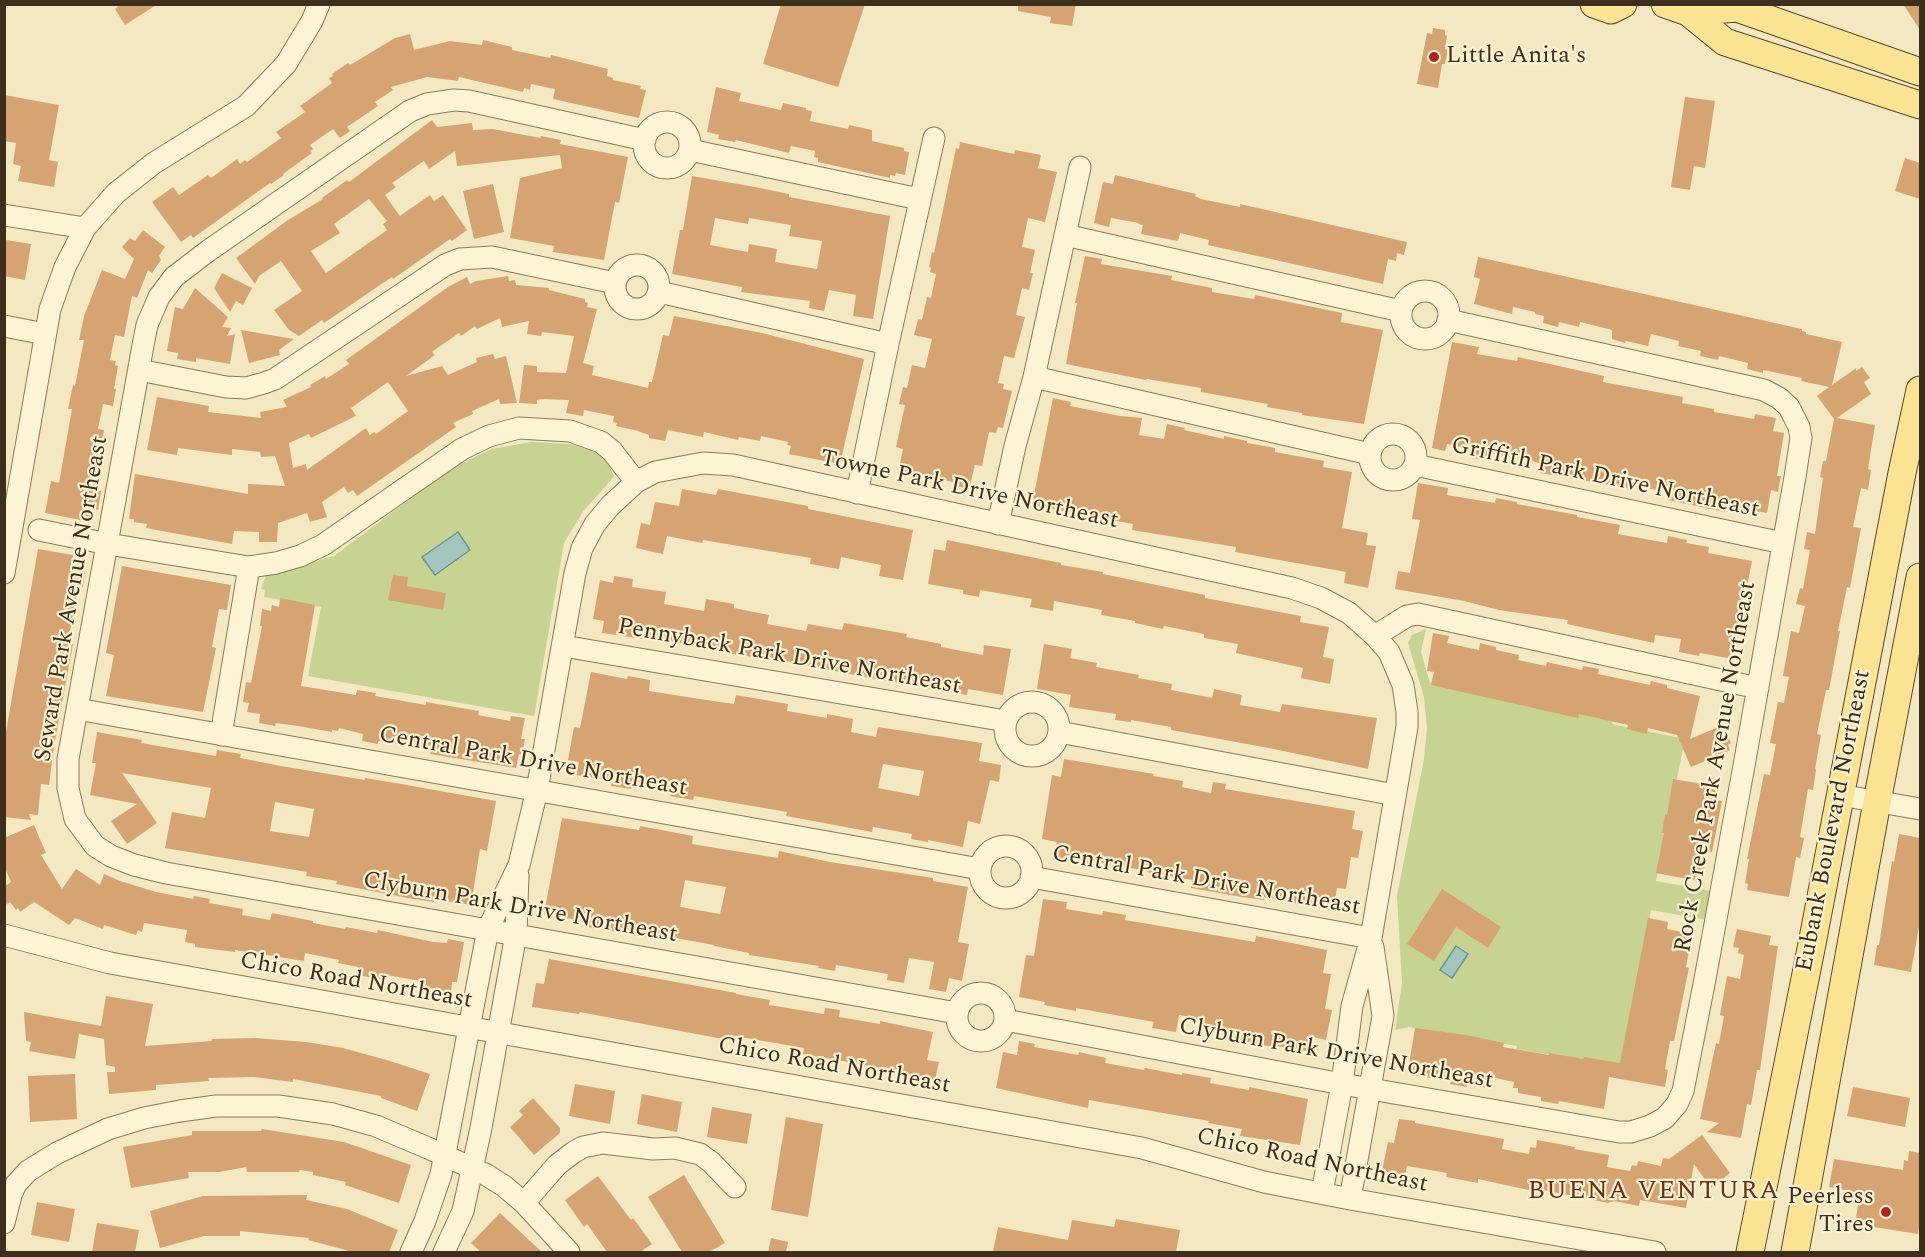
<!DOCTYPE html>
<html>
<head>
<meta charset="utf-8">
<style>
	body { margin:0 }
	#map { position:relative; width:1925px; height:1257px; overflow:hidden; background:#f3e8c1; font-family:Spectral,serif }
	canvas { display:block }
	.frame { position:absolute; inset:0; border:6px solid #3d2f1c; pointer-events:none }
</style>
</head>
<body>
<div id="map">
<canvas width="1925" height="1257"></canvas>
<div class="frame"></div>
</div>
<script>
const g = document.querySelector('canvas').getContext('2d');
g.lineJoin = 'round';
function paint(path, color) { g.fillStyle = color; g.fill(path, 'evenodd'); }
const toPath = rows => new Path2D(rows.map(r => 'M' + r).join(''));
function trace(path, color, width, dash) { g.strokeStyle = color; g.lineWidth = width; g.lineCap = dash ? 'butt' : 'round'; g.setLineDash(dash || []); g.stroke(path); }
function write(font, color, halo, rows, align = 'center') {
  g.font = font + ' Spectral,serif'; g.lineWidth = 4.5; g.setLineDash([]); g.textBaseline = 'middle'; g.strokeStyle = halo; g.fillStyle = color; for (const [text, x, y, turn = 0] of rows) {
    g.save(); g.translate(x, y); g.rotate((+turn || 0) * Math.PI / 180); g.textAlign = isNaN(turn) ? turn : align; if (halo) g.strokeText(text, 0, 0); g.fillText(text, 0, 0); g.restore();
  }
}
paint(toPath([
	[531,442,570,444,599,452,609,464,614,477,584,510,564,543,534,716,308,676,321,607,264,597,265,590,261,589,266,575,334,556,451,468,492,449],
	[1426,629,1421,652,1429,680,1432,685,1613,720,1612,724,1685,739,1656,881,1711,891,1707,920,1651,910,1625,1043,1626,1065,1616,1066,1516,1049,1517,1046,1409,1027,1395,1030,1402,983,1397,896,1424,759,1427,728,1424,697,1408,643,1412,635]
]), '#c6d393');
const water = toPath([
	[458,532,470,550,435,575,422,557,458,532],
	[1456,946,1468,954,1452,978,1440,970,1456,946]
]);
paint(water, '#a4c5be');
trace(water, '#6a958d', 1.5);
paint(toPath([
	[121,4,158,4,125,25,115,9],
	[781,4,865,4,838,87,763,64],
	[1018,4,1076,4,1072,26,1050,23,1051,17,1018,11],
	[1903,4,1920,4,1920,30],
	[1433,28,1445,30,1445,35,1447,36,1445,49,1448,50,1445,64,1442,64,1438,88,1417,84,1427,33,1432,34],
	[410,34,414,50,450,41,482,45,483,40,512,47,512,50,550,58,551,55,608,69,607,76,613,78,613,80,641,86,640,89,646,90,639,118,553,99,555,89,531,84,530,90,524,88,523,92,459,77,458,81,427,77,391,87,393,90,375,102,378,106,347,127,350,131,340,138,333,129,310,145,313,149,310,151,312,153,283,174,284,175,271,184,270,183,193,238,191,235,181,242,152,202,173,187,179,195,208,175,211,178,237,159,240,164,245,160,247,162,281,138,276,132,305,112,300,106,332,83,329,78,333,76,332,74,348,63,350,65,395,38],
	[716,87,741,93,739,101,781,110,783,103,806,108,806,110,812,111,810,121,848,129,849,125,872,130,872,141,904,148,904,151,909,152,905,175,896,173,895,176,890,175,890,178,818,162,818,158,814,157,815,151,791,146,789,153,736,140,735,142,718,139,719,135,707,132],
	[4,95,59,105,49,160,58,162,54,187,18,181,21,166,13,164,16,143,4,141],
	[1685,97,1715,101,1705,168,1694,166,1690,190,1671,187],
	[432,120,437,127,472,123,473,130,493,129,540,138,541,136,561,140,560,144,628,157,619,203,615,202,604,260,553,252,554,246,510,238,520,178,562,168,560,155,457,166,455,151,429,169,424,161,392,183,396,187,385,195,400,216,430,195,434,201,443,195,467,230,452,241,450,239,393,279,392,277,324,323,322,320,299,336,289,330,274,310,302,291,297,284,281,261,259,276,255,284,236,258,288,220,323,199,322,198,347,180,349,182],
	[369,199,387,221,383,224,387,230,326,273,311,251,340,233,334,224],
	[960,142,1014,154,1015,150,1041,155,1038,168,1057,172,1045,222,1028,218,1022,247,1035,250,1030,273,1033,273,1029,290,1022,288,1016,315,1025,317,1014,358,1004,356,998,383,1004,384,1003,389,1012,391,1003,428,998,427,996,433,989,432,982,466,975,465,969,489,953,485,953,482,915,474,914,477,898,473,903,449,896,447,905,405,899,404,903,387,907,388,912,365,925,368,932,339,914,335,918,319,922,320,927,297,931,298,936,274,930,272,931,268,929,267,932,252,934,253,956,148,959,149],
	[1905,158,1920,163,1920,199,1895,191],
	[1115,175,1196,194,1195,196,1201,199,1240,207,1240,204,1407,242,1404,255,1397,253,1396,261,1388,259,1383,284,1208,245,1209,240,1180,233,1178,241,1141,234,1143,225,1138,224,1139,223,1111,218,1109,227,1094,223,1103,182,1113,184],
	[692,176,755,187,789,194,789,197,890,216,873,319,853,316,856,295,829,290,824,311,809,308,810,301,741,292,742,287,672,274,680,230,683,230],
	[715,218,748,224,749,218,791,225,789,236,822,241,817,269,775,262,777,249,749,244,748,252,710,245],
	[493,184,504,232,474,239,463,191],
	[143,230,165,247,159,256,161,260,152,273,148,270,137,298,132,296,124,337,115,335,110,360,116,361,115,365,118,366,114,389,116,389,113,406,103,404,98,429,104,430,103,435,106,435,97,490,101,491,98,510,94,509,91,522,45,513,51,481,59,483,72,409,68,409,73,385,75,386,84,340,79,340,84,316,102,270,125,279,134,259,122,247,130,238,135,241],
	[6,240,31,244,25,280,4,276],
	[1085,256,1102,259,1101,264,1172,276,1171,280,1212,288,1212,292,1254,299,1255,295,1342,313,1341,322,1383,330,1364,424,1302,415,1302,413,1267,407,1268,404,1201,392,1201,388,1147,379,1146,380,1066,364,1077,303,1075,303],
	[1478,257,1802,329,1802,331,1806,332,1806,334,1842,342,1832,385,1856,368,1856,371,1862,367,1870,378,1864,382,1871,394,1837,418,1875,425,1868,469,1871,470,1868,490,1861,488,1853,527,1861,528,1850,588,1847,587,1838,631,1840,631,1829,690,1826,690,1817,734,1821,735,1815,769,1816,770,1813,790,1808,789,1800,837,1804,838,1800,858,1796,857,1789,897,1747,890,1748,884,1745,883,1749,859,1747,859,1764,774,1770,775,1776,744,1770,743,1778,702,1784,703,1789,677,1783,676,1791,631,1799,633,1805,606,1796,604,1800,588,1803,589,1810,550,1804,549,1807,532,1815,534,1823,478,1820,477,1823,461,1826,461,1834,419,1817,396,1829,387,1801,381,1802,378,1763,370,1763,373,1747,369,1748,363,1719,356,1718,360,1700,356,1701,351,1678,346,1679,341,1651,334,1648,346,1626,341,1625,343,1612,339,1612,330,1580,322,1579,327,1559,322,1558,327,1543,323,1544,316,1535,314,1535,312,1513,307,1512,314,1474,304,1480,279,1474,277],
	[222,273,252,288,243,305,236,301,230,312,214,288],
	[508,276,509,281,515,280,516,285,549,288,549,290,585,299,585,302,588,303,587,307,597,309,583,363,594,366,592,375,648,388,649,382,652,382,663,335,669,336,674,316,762,333,864,359,840,464,789,454,791,446,787,445,788,442,761,436,760,441,739,437,738,440,704,432,703,437,668,430,665,441,649,438,649,435,638,431,616,426,617,423,613,422,614,416,584,410,583,416,566,413,569,400,542,399,537,400,537,404,519,403,524,365,537,366,537,372,566,373,574,336,542,332,541,336,527,334,529,321,502,327,500,318,477,329,475,326,461,336,459,333,432,352,435,355,406,376,442,366,448,375,477,362,476,358,493,354,495,359,506,356,517,403,500,404,499,399,472,411,473,414,453,423,456,427,357,496,353,490,348,493,344,487,322,502,327,517,310,522,307,513,278,523,277,542,259,542,259,532,234,531,232,544,146,528,147,524,134,522,134,519,129,519,135,474,248,494,248,484,285,486,275,456,261,457,260,452,232,449,232,455,178,448,177,455,147,450,157,397,209,406,208,412,261,418,260,412,287,407,283,400,311,387,310,385,325,376,326,379,349,364,346,360,448,287,467,277,470,284,476,281],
	[388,382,408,411,376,434,374,432,370,435,366,428,307,470,306,464,293,468,289,443,309,434,311,438,356,416,351,408],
	[195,288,228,317,222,327,231,328,227,336,235,334,230,364,196,358,196,362,177,359,178,353,167,351,175,307,183,309],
	[241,330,294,339,279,350,280,355,249,363],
	[1452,342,1479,347,1477,354,1517,361,1518,357,1604,376,1603,382,1683,397,1682,403,1714,409,1714,412,1754,419,1755,414,1776,418,1773,431,1784,433,1777,476,1781,476,1778,492,1771,490,1767,513,1727,506,1725,512,1668,500,1669,492,1628,485,1628,488,1540,473,1542,464,1532,461,1489,453,1488,461,1473,458,1475,450,1447,444,1445,451,1432,448],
	[1053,398,1071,402,1070,406,1120,416,1142,418,1139,435,1164,439,1167,424,1185,428,1184,430,1224,439,1224,436,1247,441,1247,443,1275,448,1275,452,1324,461,1323,467,1352,472,1342,528,1368,533,1366,545,1376,546,1368,588,1344,583,1346,572,1235,552,1236,547,1132,530,1133,524,1032,505],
	[1418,483,1448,488,1447,495,1495,503,1496,498,1517,502,1517,504,1577,515,1577,517,1620,525,1618,534,1667,543,1668,536,1687,540,1686,543,1709,547,1708,553,1752,561,1733,659,1700,653,1699,656,1679,652,1681,639,1655,635,1654,643,1567,624,1568,620,1499,610,1464,601,1395,589,1398,571,1410,573,1420,520,1412,519],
	[682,489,716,495,718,489,808,506,808,509,913,530,903,580,879,576,881,565,841,557,839,569,810,564,811,558,703,540,702,543,667,536,663,554,636,548,641,523,650,525,655,502,679,506],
	[947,540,1061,563,1061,565,1103,572,1103,574,1205,595,1205,598,1301,616,1300,622,1329,627,1323,657,1334,659,1330,684,1301,678,1303,668,1236,653,1238,644,1204,638,1204,634,1164,626,1163,629,1135,623,1135,621,1101,615,1102,610,1054,601,1053,611,1030,607,1032,599,980,590,979,597,963,594,963,590,928,584,934,549,945,551],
	[38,549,73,555,72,564,80,565,79,570,85,571,83,587,78,586,68,643,73,644,54,746,49,785,41,784,38,815,29,814,31,820,4,817,4,743],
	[122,566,231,585,227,610,219,609,212,647,216,648,203,712,106,696,114,655,106,653],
	[393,575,408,577,407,586,446,593,443,610,388,600],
	[614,576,633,579,632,587,666,592,664,604,704,611,706,599,734,604,734,608,769,615,767,624,806,631,808,624,842,630,844,623,907,634,906,637,941,644,941,647,983,655,984,645,1011,649,1003,695,968,689,967,695,864,677,762,656,761,658,726,653,710,650,710,648,658,639,657,641,602,633,604,621,593,619,600,580,613,583],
	[280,598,315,605,301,686,356,695,357,690,376,693,375,696,426,705,426,702,479,711,478,715,510,721,511,716,525,718,521,739,525,739,522,755,519,754,516,768,430,754,432,746,406,741,396,744,378,741,378,744,362,741,363,734,339,728,338,731,332,730,332,732,298,726,276,723,275,726,259,723,260,714,247,712,249,703,243,702,246,682,251,683,262,626,260,626,262,609,271,611,272,605,279,607],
	[1433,633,1449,636,1447,643,1479,650,1480,643,1496,647,1496,650,1519,655,1518,660,1546,666,1547,662,1582,670,1583,666,1599,669,1598,674,1650,685,1651,681,1667,685,1667,688,1700,696,1690,739,1723,725,1731,743,1728,745,1730,750,1691,767,1677,735,1648,728,1647,734,1627,729,1628,725,1579,714,1578,718,1431,685,1434,672,1427,671],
	[1044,644,1072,649,1070,658,1097,663,1096,667,1139,675,1138,678,1172,684,1171,690,1212,698,1214,689,1242,695,1240,705,1280,712,1282,704,1377,718,1368,769,1274,749,1171,730,1171,727,1131,720,1131,722,1115,720,1116,714,1069,707,1071,695,1037,689],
	[591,672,627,679,628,676,650,680,649,691,687,697,734,704,736,695,788,704,787,711,827,718,827,714,853,719,851,732,876,737,878,727,982,743,979,761,1001,765,999,782,990,780,980,824,968,821,963,847,928,840,928,842,911,839,912,834,873,827,872,832,808,820,786,816,787,812,694,796,693,800,670,796,671,788,632,782,631,789,611,786,612,781,576,775,579,762,568,760,574,727,580,728],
	[883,764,924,771,919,796,878,788],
	[97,732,142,740,141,743,216,756,217,750,241,754,240,758,281,766,365,780,365,778,401,784,496,801,487,851,480,849,471,905,434,899,434,902,413,899,336,884,337,881,306,876,307,872,165,848,172,812,205,818,211,788,122,773,157,823,127,844,111,821,137,804,90,795,96,763,92,763],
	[275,802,314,809,309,837,270,831],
	[1064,759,1154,774,1153,776,1183,781,1182,787,1211,793,1213,782,1226,784,1225,789,1355,811,1352,829,1363,831,1358,858,1351,857,1346,889,1337,888,1333,911,1264,897,1264,900,1242,897,1191,888,1192,880,1147,872,1147,871,1094,861,1093,868,1053,859,1057,842,1042,839,1052,775,1061,777],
	[1673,779,1715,786,1714,790,1717,791,1715,800,1722,801,1712,852,1707,851,1703,876,1699,875,1698,881,1656,873,1664,833,1662,833,1665,814,1667,815],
	[562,818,639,830,640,826,693,836,692,844,778,858,779,851,830,862,933,878,933,881,968,887,958,942,969,944,962,981,949,978,946,992,929,989,934,962,909,958,904,983,887,980,888,974,836,965,835,971,818,968,819,966,749,955,749,953,714,946,714,945,664,936,663,940,588,927,589,922,544,914],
	[685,880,726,887,720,914,680,907],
	[34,825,46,853,41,855,62,889,76,869,100,885,104,874,120,881,156,892,193,899,194,896,210,899,209,903,243,909,242,915,270,920,272,913,313,921,313,923,345,929,346,927,377,933,378,930,433,942,447,943,448,939,464,942,457,982,452,982,451,992,425,987,426,982,387,975,386,980,356,975,358,967,338,963,339,960,305,953,304,961,235,950,235,952,195,947,195,944,185,942,187,930,144,923,142,932,138,930,136,935,104,925,103,929,75,918,69,925,34,902,20,912,18,908,16,910,10,902,4,906,4,887,11,882,4,866,4,838],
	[1899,834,1920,838,1920,921,1911,972,1874,965,1877,945,1879,945,1892,861,1894,862],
	[1442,889,1501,927,1488,948,1456,927,1434,961,1407,944],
	[1043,899,1067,902,1066,909,1102,915,1103,911,1126,915,1125,920,1255,942,1256,936,1327,950,1323,973,1331,974,1325,1009,1332,1010,1326,1040,1313,1037,1311,1052,1277,1046,1277,1048,1224,1037,1225,1031,1202,1026,1203,1019,1179,1015,1176,1032,1152,1028,1154,1022,1076,1008,1076,1011,1044,1005,1045,1002,1019,997,1026,955,1034,956],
	[1648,918,1668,922,1667,929,1692,934,1686,967,1689,968,1674,1041,1670,1041,1665,1069,1668,1070,1665,1087,1609,1077,1604,1109,1559,1101,1558,1104,1541,1101,1541,1097,1518,1093,1518,1088,1513,1088,1514,1082,1491,1077,1489,1088,1467,1084,1467,1087,1450,1084,1451,1081,1412,1075,1413,1071,1408,1070,1415,1028,1466,1035,1504,1043,1503,1047,1549,1055,1549,1053,1583,1059,1584,1057,1620,1063],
	[1737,929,1771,936,1769,945,1778,946,1760,1070,1757,1070,1751,1105,1747,1104,1741,1138,1707,1132,1719,1123,1700,1119,1716,1043,1719,1044,1724,1016,1720,1015,1727,976,1740,979,1744,955,1738,953,1739,948,1733,947],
	[549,959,736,993,736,994,770,1000,769,1005,824,1014,825,1008,840,1010,839,1017,880,1024,880,1021,933,1032,927,1060,939,1062,935,1080,871,1066,803,1054,804,1048,729,1035,728,1040,580,1012,579,1014,532,1007,536,983,544,984],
	[106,996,153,1004,145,1046,212,1041,212,1039,255,1038,306,1042,343,1048,390,1061,430,1074,417,1111,381,1098,381,1096,293,1079,293,1082,254,1077,208,1078,209,1081,156,1085,156,1090,109,1094,107,1072,115,1072,115,1067,106,1065,104,1039,79,1034,75,1059,29,1051,31,1042,26,1041,24,1012,101,1026],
	[1019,1041,1035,1044,1034,1047,1078,1055,1079,1052,1106,1058,1105,1063,1144,1070,1145,1068,1182,1075,1182,1073,1211,1078,1210,1083,1249,1090,1249,1087,1308,1099,1300,1145,1240,1136,1242,1129,1208,1123,1209,1121,1089,1100,1088,1108,996,1088,1003,1052,1017,1055],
	[75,1074,77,1119,30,1122,28,1076],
	[575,1084,615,1091,610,1124,569,1116],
	[1853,1087,1910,1098,1905,1127,1847,1116],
	[642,1094,682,1102,677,1132,637,1124],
	[533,1098,560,1128,560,1133,534,1155,510,1127,523,1115,519,1111],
	[712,1107,752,1114,747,1144,707,1137],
	[786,1117,823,1124,808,1217,771,1210],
	[1399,1119,1415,1121,1415,1123,1504,1139,1502,1149,1529,1154,1530,1147,1536,1148,1537,1140,1575,1147,1574,1149,1609,1155,1607,1167,1630,1171,1632,1165,1637,1166,1638,1161,1661,1166,1663,1158,1669,1159,1702,1135,1730,1173,1711,1188,1694,1164,1686,1208,1640,1200,1639,1206,1614,1201,1608,1203,1533,1188,1533,1191,1478,1179,1478,1183,1446,1177,1447,1173,1407,1166,1405,1175,1382,1171,1388,1142,1394,1143],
	[262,1129,344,1142,411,1165,399,1203,345,1185,346,1182,313,1175,313,1172,300,1170,299,1172,247,1172,246,1167,219,1172,188,1172,189,1178,131,1188,123,1147,192,1135,192,1131,261,1131],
	[1909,1151,1920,1153,1920,1219,1918,1234,1855,1224,1860,1193,1829,1187,1834,1159,1903,1170,1904,1160,1908,1161],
	[684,1175,725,1243,709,1252,682,1252,648,1197],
	[598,1176,631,1220,633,1218,652,1244,640,1252,607,1252,587,1224,584,1227,565,1200],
	[307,1195,306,1200,347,1209,398,1230,389,1252,353,1252,308,1240,309,1238,240,1231,240,1236,204,1236,160,1248,150,1211,203,1196],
	[37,1202,75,1209,69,1242,31,1235],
	[500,1213,542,1252,481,1252,471,1243],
	[1116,1219,1180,1230,1176,1252,993,1252,998,1227,1068,1240,1072,1220,1114,1227],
	[97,1223,139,1230,135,1252,92,1252],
	[771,1238,788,1242,786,1252,768,1252]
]), '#d6a472');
const minor = toPath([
	'644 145a23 23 0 1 1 46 0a23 23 0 1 1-46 0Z',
	[645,140,469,101,454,100,427,104,410,111,208,251,174,277,159,297,147,325,144,340,68,759,68,788,75,819,95,846,111,856,134,865,166,873,957,1013],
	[690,150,919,199],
	[4,215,85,228],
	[1065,235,1401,311],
	'615 287a22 22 0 1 1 44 0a22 22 0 1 1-44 0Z',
	'1401 315a24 24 0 1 1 48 0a24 24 0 1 1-48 0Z',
	[659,292,888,344],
	[4,326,45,334],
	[139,370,226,387,246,388,264,383,275,379,445,265,460,259,492,257,615,283],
	[1034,377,1370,454],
	'1370 457a23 23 0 1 1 46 0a23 23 0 1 1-46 0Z',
	[1415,465,1783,543],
	[857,493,888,344,934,138],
	[998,524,1015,446,1034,377,1080,167],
	[39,530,108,544,249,567,276,563,300,556,323,545,462,449,489,436,519,428,570,431,601,442,612,451,636,482],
	[4,573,50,309,65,267,85,228,116,193,154,163,246,106,286,64,312,21,319,4],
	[1375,636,1407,616,1418,614,1758,688],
	[563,646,1006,721],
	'1005 729a27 27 0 1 1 54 0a27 27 0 1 1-54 0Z',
	[77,709,980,869],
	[1059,732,1395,795],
	[221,735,249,567],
	[1840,795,1920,809],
	'980 872a26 26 0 1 1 52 0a26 26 0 1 1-52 0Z',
	[1031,877,1371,938],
	[4,935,110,963,1142,1148,1264,1182,1350,1199,1655,1252],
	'957 1017a24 24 0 1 1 48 0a24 24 0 1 1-48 0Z',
	[1005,1020,1342,1084,1619,1132,1631,1132,1650,1126,1665,1118,1677,1104,1683,1091,1705,979,1745,760,1795,477,1801,438,1799,427,1789,407,1779,398,1764,390,1448,320],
	[1350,1199,1383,1016,1373,947],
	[524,1203,557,1165,574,1152,583,1147,603,1143,653,1149,675,1148,700,1154,711,1162,735,1187],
	[4,1223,11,1195,16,1184,28,1171,57,1153,108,1129,144,1118,180,1111,216,1106,278,1106,333,1114,376,1126,428,1148,485,1174,504,1186,524,1203,569,1252],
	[411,1252,425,1221,441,1174,488,929,519,865,537,790,575,573,582,548,595,524,610,506,636,482,655,472,703,463,733,465,1292,588,1321,598,1349,613,1375,636,1389,652,1403,685,1407,712,1407,727,1371,938,1352,1006,1342,1084,1322,1193],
	[444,1252,463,1211,481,1128,516,934,518,875]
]);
const major = toPath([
	[1594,4,1611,10,1623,4],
	[1665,4,1688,12,1725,42,1920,105],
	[1688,12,1737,8,1920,72],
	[1750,1252,1811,949,1902,473,1920,390],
	[1795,1252,1877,802,1920,577]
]);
trace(minor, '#8f7956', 23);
trace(major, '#5c462b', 29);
trace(minor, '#fdf4d6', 21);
trace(major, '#fbe394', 27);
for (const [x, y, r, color] of [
	[1434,57,6,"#a6281f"],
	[1886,1212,6,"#a6281f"]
]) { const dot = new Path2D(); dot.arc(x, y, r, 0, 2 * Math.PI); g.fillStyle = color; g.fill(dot); trace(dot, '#f9f1d2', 2); }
write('24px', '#3d2f1c', '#f9f1d2', [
	["Little Anita's",1446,57],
	["Peerless",1874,1198,"right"],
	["Tires",1874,1226,"right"]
], 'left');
write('24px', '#3d2f1c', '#f9f1d2', [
	["Griffith Park Drive Northeast",1605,479,12],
	["Towne Park Drive Northeast",969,491,12],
	["Seward Park Avenue Northeast",73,599,-80],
	["Pennyback Park Drive Northeast",789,658,10],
	["Central Park Drive Northeast",533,763,10],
	["Rock Creek Park Avenue Northeast",1717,767,-80],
	["Eubank Boulevard Northeast",1835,821,-79],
	["Central Park Drive Northeast",1206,882,10],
	["Clyburn Park Drive Northeast",520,909,10],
	["Chico Road Northeast",356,982,10],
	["Clyburn Park Drive Northeast",1336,1055,10],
	["Chico Road Northeast",834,1067,10],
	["Chico Road Northeast",1312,1162,12]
]);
g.letterSpacing = '1.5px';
write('26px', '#6f3016', '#f9f1d2', [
	["BUENA VENTURA",1654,1193]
]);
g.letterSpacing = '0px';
</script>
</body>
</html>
